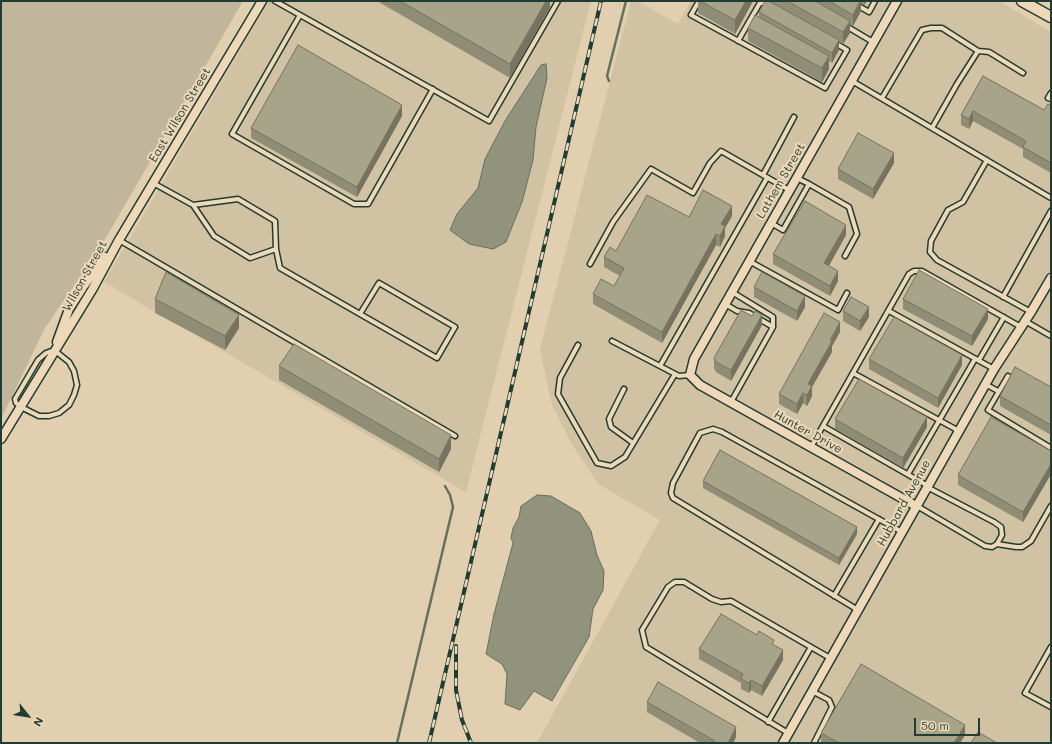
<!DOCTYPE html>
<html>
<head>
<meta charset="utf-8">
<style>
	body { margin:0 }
	#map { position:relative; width:1052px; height:744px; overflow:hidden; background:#e2cfaf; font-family:Mali,sans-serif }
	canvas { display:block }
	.frame { position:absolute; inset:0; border:2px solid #1f3d34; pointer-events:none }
	.north { position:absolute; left:8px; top:696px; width:40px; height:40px; -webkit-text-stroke:3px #eed8b7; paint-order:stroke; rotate:120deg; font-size:11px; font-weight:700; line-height:16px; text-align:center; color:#1f3d34 }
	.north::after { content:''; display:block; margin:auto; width:14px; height:18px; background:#1f3d34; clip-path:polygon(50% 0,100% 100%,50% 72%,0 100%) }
	.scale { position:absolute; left:914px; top:718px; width:66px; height:18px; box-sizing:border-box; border:2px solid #1f3d34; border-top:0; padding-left:5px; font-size:12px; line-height:14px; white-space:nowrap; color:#1f3d34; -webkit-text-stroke:3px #eed8b7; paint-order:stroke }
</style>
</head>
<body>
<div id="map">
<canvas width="1052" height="744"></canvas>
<div class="frame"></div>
<div class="north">N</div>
<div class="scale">50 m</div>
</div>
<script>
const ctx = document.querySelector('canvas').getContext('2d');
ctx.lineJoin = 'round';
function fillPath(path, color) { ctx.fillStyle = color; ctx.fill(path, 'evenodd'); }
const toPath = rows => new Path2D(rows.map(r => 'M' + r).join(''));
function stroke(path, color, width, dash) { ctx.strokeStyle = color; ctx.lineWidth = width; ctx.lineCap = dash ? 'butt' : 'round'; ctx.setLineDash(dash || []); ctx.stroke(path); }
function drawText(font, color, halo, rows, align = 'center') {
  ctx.font = font + ' Mali,sans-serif'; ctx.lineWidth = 4; ctx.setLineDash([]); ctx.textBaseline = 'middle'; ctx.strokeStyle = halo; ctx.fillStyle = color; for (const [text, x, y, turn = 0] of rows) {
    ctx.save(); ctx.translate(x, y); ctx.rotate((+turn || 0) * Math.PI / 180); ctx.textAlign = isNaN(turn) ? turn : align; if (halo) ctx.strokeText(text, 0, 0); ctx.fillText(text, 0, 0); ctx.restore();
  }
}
fillPath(toPath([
	[269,1,591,1,466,492,104,282],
	[631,1,637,1,678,24,691,1,999,1,1051,32,1051,743,537,743,660,520,598,484,571,443,552,405,540,349]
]), '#d1c2a4');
fillPath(toPath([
	[1,1,243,1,100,248,45,328,1,419]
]), '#c1b69b');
const water = toPath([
	[546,64,547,78,536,127,533,160,522,202,506,242,493,249,469,244,450,230,457,214,478,188,485,159,505,121,541,65,546,64],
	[537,495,551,496,580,513,591,531,597,555,604,571,603,590,593,609,589,637,552,701,534,691,520,710,505,704,507,674,502,664,486,654,494,614,513,543,511,538,513,528,519,517,521,506,537,495]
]);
fillPath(water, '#92937d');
stroke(water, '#647160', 1);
stroke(toPath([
	[609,81,607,76,626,1],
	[397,743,453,507,450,495,445,486]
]), '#647160', 2.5);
const service = toPath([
	[275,1,489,121,558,1],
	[699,1,691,15,825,88,847,50,835,43],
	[850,1,869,12,875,1],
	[760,2,768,6],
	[300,15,232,134,354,204,368,204,433,89],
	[846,26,873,42],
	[738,41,761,1],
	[852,81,1051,198],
	[1051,93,1048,98,1051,99],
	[882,98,922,30,931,28,942,28,978,51],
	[932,128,957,84,978,51,989,52,1023,73],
	[987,160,963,202,948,210,931,241,930,252,937,260,1031,312],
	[763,175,794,117],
	[153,183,193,205,238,199,275,221,276,249,250,258,214,236,193,205],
	[809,184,849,207,857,234,845,256],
	[771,223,783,230,809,184,797,178],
	[119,240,455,436],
	[276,249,280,268,360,314,437,358,455,327,379,283,360,314],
	[749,261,838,310,847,293],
	[590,264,613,222,651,169,693,193,710,163,721,151,789,190],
	[1003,297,1051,211],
	[725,304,737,311,749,313,773,327],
	[889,311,994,369],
	[1025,321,1051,336],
	[612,341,679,376,690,375],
	[578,345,560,378,558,394,597,463,611,466,625,457,675,374],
	[54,350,69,362,74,371,77,385,74,395,69,405,59,413,49,416,39,416,21,407,16,403,15,399,38,360,46,353,54,350],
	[979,360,1004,317],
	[660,366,767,178],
	[853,373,959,431],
	[1008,376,988,410,1051,448],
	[985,384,998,391],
	[624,389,609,419,611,427,633,443],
	[731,402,773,327,773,317,732,292],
	[823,426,928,486],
	[811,447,909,274,914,271,922,271,1021,327],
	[908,474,975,359],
	[917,506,985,546,992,547,997,544,1002,535,1001,527,994,522,927,487],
	[997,544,1016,547,1022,547,1031,541,1051,506],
	[834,596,879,519],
	[858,610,673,498,671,493,673,483,700,433,713,429,722,432,902,532],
	[1051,647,1025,693,1051,707],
	[812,691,829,700,832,707,814,743],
	[768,722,811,647],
	[788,733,646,647,642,630,668,587,675,582,684,582,712,599,721,602,731,601,830,658]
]);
const minor = toPath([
	[897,1,694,359,690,375,700,385,916,506],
	[57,342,69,309,83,287,105,257],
	[1,439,92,290,119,240,262,1],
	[783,743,994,369,1031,312,1051,278]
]);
const tertiary = toPath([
	[1022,1,1051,17]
]);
stroke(service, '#1f3d34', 7);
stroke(minor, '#1f3d34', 11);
stroke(tertiary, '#1f3d34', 13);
stroke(service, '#eed8b7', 4);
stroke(minor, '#eed8b7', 8);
stroke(tertiary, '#eed8b7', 10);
const rail = toPath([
	[456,646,456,690,462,720,471,743],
	[429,743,601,1]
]);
stroke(rail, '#1f3d34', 4);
stroke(rail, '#eed8b7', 2.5, [8]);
fillPath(toPath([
	[377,1,550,1,550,7,510,78],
	[698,1,753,1,735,34,698,13],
	[765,1,867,1,864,5,861,3,861,11,853,26,850,25,850,33,843,44,839,42,839,50,832,63,829,61,829,69,822,82,748,41,748,28,759,17,759,12],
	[983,76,1044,110,1051,106,1051,173,1023,157,1023,149,973,121,969,129,961,125,961,115],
	[402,116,357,197,251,138,251,128],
	[894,163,873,199,838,179,838,169],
	[732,216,725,228,725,236,720,247,716,245,662,343,593,304,593,294,614,286,620,276,604,267,604,257,616,251,689,217],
	[846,235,829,266,838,281,830,296,773,264,773,254],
	[754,287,805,307,797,321,754,297],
	[155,299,239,328,225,350,155,313],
	[903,299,988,319,972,346,903,309],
	[843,311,869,317,860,331,843,321],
	[762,325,731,381,716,372,714,368,714,358],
	[840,332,832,346,832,352,812,387,812,396,807,406,803,403,797,414,779,404,779,394],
	[869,359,962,365,938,408,869,369],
	[279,366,451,449,439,472,279,380],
	[1051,387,1051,435,1000,406,1000,396],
	[835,419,927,427,903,468,835,429],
	[1051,451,1051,474,1023,522,958,485,958,475],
	[703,481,857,534,839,565,703,488],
	[774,645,783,660,762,696,751,690,749,693,741,689,741,683,699,659,699,649],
	[647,702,736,737,733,743,700,743,647,712],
	[821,733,965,735,960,743,821,743]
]), '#908d77');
fillPath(toPath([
	[546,1,550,1,550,7,510,78,510,64],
	[746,1,753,1,735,34,735,20],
	[860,1,861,1,861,11,853,26,853,15],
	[864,1,867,1,864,5],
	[850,21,850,33,843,44,843,32],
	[839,40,839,50,832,63,832,53],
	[829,56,829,69,822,82,822,68],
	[402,105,402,116,357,197,357,187],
	[973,111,973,121,969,129,969,119],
	[894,153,894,163,873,199,873,189],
	[732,206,732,216,725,228,725,236,720,247,720,236,721,224],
	[846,225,846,235,824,274,824,263],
	[716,234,716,245,662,343,662,332],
	[838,271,838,281,830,296,830,286],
	[805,296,805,307,797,321,797,311],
	[869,307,869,317,860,331,860,321],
	[988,309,988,319,972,346,972,336],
	[239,315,239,328,225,350,225,336],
	[762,315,762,325,731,381,731,370],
	[840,322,840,332,832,346,832,352,812,387,812,396,807,406,807,395,808,384],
	[962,355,962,365,938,408,938,398],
	[803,393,803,403,797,414,797,404],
	[927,417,927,427,903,468,903,458],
	[451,435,451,449,439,472,439,459],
	[1051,464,1051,474,1023,522,1023,512],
	[857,527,857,534,839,565,839,558],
	[783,650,783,660,762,696,762,686],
	[751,680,751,690,749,693,749,683],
	[965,725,965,735,960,743,954,743],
	[736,727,736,737,733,743,728,743]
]), '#767361');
const building = toPath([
	[400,1,546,1,510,64,400,1],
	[700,1,746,1,735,20,700,1],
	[765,1,769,1,839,40,832,53,759,12,765,1],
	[787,1,815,1,850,21,843,32,787,1],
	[829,1,860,1,853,15,829,1],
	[755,15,829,56,822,68,748,28,755,15],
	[298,45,402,105,357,187,251,128,298,45],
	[983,76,1044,110,1048,104,1051,106,1051,163,1023,147,1026,141,973,111,969,119,961,115,983,76],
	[858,133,894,153,873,189,838,169,858,133],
	[703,190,732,206,721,224,725,226,720,236,716,234,662,332,593,294,601,279,614,286,624,268,604,257,610,247,616,251,647,195,689,217,703,190],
	[805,201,846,225,824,263,838,271,830,286,773,254,805,201],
	[919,270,988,309,972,336,903,299,919,270],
	[166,272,239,315,225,336,155,299,166,272],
	[762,272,805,296,797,311,754,287,762,272],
	[851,297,869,307,860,321,843,311,851,297],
	[741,310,752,316,755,311,762,315,731,370,716,362,714,358,741,310],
	[824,313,840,322,830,340,832,341,808,384,812,386,807,395,803,393,797,404,779,394,824,313],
	[894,317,962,355,938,398,869,359,894,317],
	[294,344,451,435,439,459,279,366,294,344],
	[1015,367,1051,387,1051,425,1000,396,1015,367],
	[859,379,927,417,903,458,835,419,859,379],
	[991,417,1051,451,1051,464,1023,512,958,475,991,417],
	[720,450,857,527,839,558,703,481,720,450],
	[721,614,757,635,759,631,774,640,772,644,783,650,762,686,751,680,749,683,741,679,743,674,699,649,721,614],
	[861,664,965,725,954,743,839,743,821,733,861,664],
	[658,682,736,727,728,743,714,743,715,741,647,702,658,682],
	[978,732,997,743,971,743,978,732]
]);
fillPath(building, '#a8a48a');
stroke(building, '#767361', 1);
drawText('12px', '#1f3d34', '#eed8b7', [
	["East Wilson Street",180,115,-59],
	["Lathem Street",781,181,-60],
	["Wilson Street",85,276,-61],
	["Hunter Drive",808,432,29],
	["Hubbard Avenue",904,503,-61]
]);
</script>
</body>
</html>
